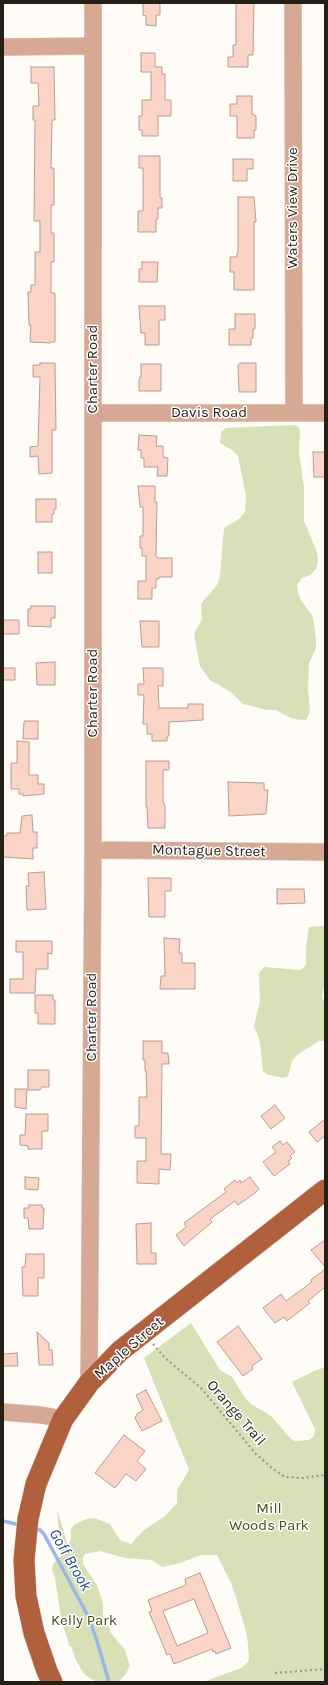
<!DOCTYPE html>
<html>
<head>
<meta charset="utf-8">
<style>
	body { margin:0 }
	#map { position:relative; width:328px; height:1685px; overflow:hidden; background:#fffbf6; font-family:Karla,sans-serif }
	canvas { display:block }
	.frame { position:absolute; inset:0; border:4px solid #251f16; pointer-events:none }
</style>
</head>
<body>
<div id="map">
<canvas width="328" height="1685"></canvas>
<div class="frame"></div>
</div>
<script>
const ctx = document.querySelector('canvas').getContext('2d');
ctx.lineJoin = 'round';
function fillPath(path, color) { ctx.fillStyle = color; ctx.fill(path, 'evenodd'); }
const toPath = rows => new Path2D(rows.map(r => 'M' + r).join(''));
function stroke(path, color, width, dash) { ctx.strokeStyle = color; ctx.lineWidth = width; ctx.lineCap = dash ? 'butt' : 'round'; ctx.setLineDash(dash || []); ctx.stroke(path); }
function drawText(font, color, halo, rows, align = 'center') {
  ctx.font = font + ' Karla,sans-serif'; ctx.lineWidth = 3; ctx.setLineDash([]); ctx.textBaseline = 'middle'; ctx.strokeStyle = halo; ctx.fillStyle = color; for (const [text, x, y, turn = 0] of rows) {
    ctx.save(); ctx.translate(x, y); ctx.rotate((+turn || 0) * Math.PI / 180); ctx.textAlign = isNaN(turn) ? turn : align; if (halo) ctx.strokeText(text, 0, 0); ctx.fillText(text, 0, 0); ctx.restore();
  }
}
fillPath(toPath([
	[292,425,298,426,300,430,299,453,304,487,304,521,317,552,318,561,316,569,310,575,302,578,297,585,298,593,302,602,312,615,314,623,316,640,316,648,309,663,308,688,310,712,306,720,293,719,275,710,267,710,243,704,231,692,210,680,200,666,194,634,202,619,201,604,217,585,220,577,224,528,239,519,245,512,246,496,238,456,232,450,220,443,221,432,226,428],
	[322,926,325,927,325,986,323,989,322,997,325,1003,325,1041,319,1041,297,1055,292,1061,289,1074,287,1077,283,1078,266,1074,263,1071,260,1042,254,1026,260,1002,259,973,264,967,299,970,303,968,306,964,306,947,309,927],
	[191,1323,220,1370,232,1377,245,1398,251,1404,271,1416,291,1439,295,1441,309,1440,314,1436,315,1429,292,1382,312,1372,325,1367,325,1682,203,1682,241,1668,248,1662,249,1657,247,1635,235,1594,231,1583,217,1555,201,1555,180,1563,162,1567,152,1560,125,1558,100,1551,85,1554,83,1558,83,1564,97,1585,103,1603,103,1616,106,1623,110,1629,110,1632,125,1650,130,1666,125,1675,118,1682,96,1682,84,1674,75,1658,71,1646,69,1646,68,1640,62,1624,55,1578,52,1570,53,1564,61,1556,57,1509,68,1546,71,1539,71,1529,74,1525,86,1519,94,1518,110,1524,120,1540,131,1544,143,1531,165,1516,177,1503,177,1490,189,1470,144,1358]
]), '#d7e0b7');
stroke(toPath([
	[3,1521,20,1525],
	[34,1528,40,1530,44,1534,88,1616,97,1641,109,1682]
]), '#99b8e8', 3.5);
const building = toPath([
	[143,3,160,3,160,15,156,15,156,26,146,25,146,16,143,15,143,3],
	[236,3,254,3,253,55,248,55,248,67,228,67,228,57,233,57,233,45,236,45,236,3],
	[141,53,155,53,155,67,162,67,162,74,165,74,165,100,171,100,171,116,158,116,158,136,142,136,142,130,139,130,139,116,142,116,142,100,151,100,151,72,141,72,141,53],
	[31,67,54,67,55,120,52,120,51,168,54,168,54,205,51,205,51,233,54,233,54,262,51,262,51,293,55,293,55,342,50,342,50,343,30,342,31,325,29,325,28,292,31,292,31,285,35,285,35,252,40,252,40,221,34,221,35,120,33,120,33,106,39,106,38,83,31,83,31,67],
	[237,96,252,96,252,114,256,116,256,130,254,130,254,138,237,138,237,116,230,116,230,104,237,104,237,96],
	[139,156,160,156,160,198,162,198,162,208,158,208,158,219,156,219,156,232,138,232,138,211,143,211,143,168,139,168,139,156],
	[233,159,253,159,253,169,247,169,247,181,233,181,233,159],
	[238,197,254,197,256,222,254,222,254,290,234,290,234,272,230,272,230,257,237,257,237,253,238,253,238,197],
	[142,262,158,262,157,282,139,282,139,269,142,269,142,262],
	[139,306,165,306,165,320,159,320,159,345,145,345,145,333,141,333,139,306],
	[235,314,255,314,255,329,253,329,253,338,251,338,251,345,229,345,229,329,235,329,235,314],
	[40,363,55,363,56,430,52,430,52,473,39,474,38,456,30,457,30,447,38,446,40,377,33,377,33,365,40,365,40,363],
	[240,363,256,363,256,392,239,392,238,365,240,363],
	[141,364,161,364,161,391,139,391,139,381,140,377,141,377,141,364],
	[139,435,157,436,156,446,163,446,163,457,168,458,167,476,157,476,158,467,144,467,144,458,141,458,141,450,138,450,139,435],
	[313,452,325,452,325,477,314,477,313,452],
	[138,486,155,486,155,502,157,502,156,556,158,558,172,558,172,577,159,577,159,579,156,579,156,588,152,588,152,599,138,599,138,581,146,581,146,556,142,556,142,548,140,548,140,536,143,536,143,507,140,507,138,486],
	[36,499,56,499,56,509,54,509,54,514,52,514,52,522,36,522,36,499],
	[38,552,52,552,52,573,38,573,38,552],
	[31,606,55,606,55,618,51,618,51,627,28,626,28,609,31,609,31,606],
	[3,620,19,620,19,634,3,634,3,620],
	[140,621,159,621,159,647,142,647,140,621],
	[55,662,55,685,37,685,36,663,55,662],
	[3,668,15,668,15,680,3,680,3,668],
	[143,668,163,668,163,686,158,686,159,708,188,708,188,704,203,704,203,720,169,722,169,736,167,736,167,741,152,741,152,734,147,734,147,724,143,724,144,695,138,695,138,684,144,684,143,668],
	[25,721,38,721,38,739,23,739,24,722,25,721],
	[17,741,29,742,29,775,38,775,38,784,44,784,44,794,23,796,23,794,19,794,19,789,11,789,11,763,17,763,17,741],
	[146,761,169,761,169,770,163,770,163,801,165,806,165,828,148,828,147,807,146,807,146,761],
	[228,782,264,783,264,790,268,790,266,814,229,816,228,782],
	[32,815,33,832,37,832,37,848,33,848,33,859,3,857,3,836,7,836,7,833,20,833,22,816,32,815],
	[44,872,46,909,27,910,26,886,29,886,28,873,44,872],
	[148,878,171,878,171,891,165,891,165,917,149,917,148,878],
	[277,889,304,889,305,903,277,904,277,889],
	[164,938,180,939,179,953,182,953,182,963,195,963,195,989,160,989,161,976,165,976,164,938],
	[16,941,52,941,52,954,48,953,48,969,36,969,35,993,10,993,10,979,23,979,23,952,16,952,16,941],
	[35,995,53,995,53,1000,55,1000,55,1024,38,1024,38,1013,35,1013,35,995],
	[143,1041,162,1041,162,1053,168,1053,169,1064,162,1064,161,1154,171,1154,170,1170,159,1169,159,1184,137,1183,137,1161,146,1161,146,1138,135,1138,135,1126,139,1126,139,1097,147,1097,146,1071,145,1071,145,1060,143,1060,143,1041],
	[28,1070,49,1070,49,1087,42,1087,40,1090,28,1090,28,1070],
	[15,1089,27,1089,26,1109,15,1107,15,1089],
	[275,1105,285,1118,271,1129,261,1116,275,1105],
	[26,1114,48,1114,48,1131,42,1131,42,1149,28,1149,28,1146,20,1145,20,1135,25,1135,26,1114],
	[325,1119,325,1136,317,1142,309,1132,325,1119],
	[280,1141,283,1145,287,1142,295,1152,290,1156,292,1158,288,1161,290,1164,274,1176,263,1162,276,1152,272,1147,280,1141],
	[25,1177,39,1178,38,1190,25,1189,25,1177],
	[250,1177,259,1189,255,1193,238,1205,235,1201,210,1219,212,1222,184,1246,176,1235,186,1227,184,1223,226,1192,224,1189,225,1188,235,1180,237,1183,240,1180,241,1183,250,1177],
	[29,1205,42,1205,42,1208,44,1208,43,1229,29,1229,28,1218,24,1218,24,1208,29,1208,29,1205],
	[151,1223,151,1253,156,1253,156,1264,137,1264,136,1224,151,1223],
	[325,1240,325,1267,311,1250,325,1240],
	[26,1254,44,1254,44,1278,38,1278,38,1296,23,1296,22,1267,25,1267,26,1254],
	[325,1269,325,1287,308,1301,310,1303,287,1321,284,1317,275,1323,263,1308,281,1294,286,1301,312,1282,311,1280,325,1269],
	[238,1326,262,1359,252,1366,253,1369,243,1376,217,1342,238,1326],
	[37,1332,49,1343,49,1350,52,1350,53,1365,39,1365,37,1332],
	[17,1353,18,1366,3,1366,3,1354,17,1353],
	[146,1390,162,1421,142,1431,135,1418,137,1414,143,1410,136,1395,146,1390],
	[124,1435,145,1451,137,1461,146,1469,136,1481,126,1474,115,1488,95,1473,124,1435],
	[200,1573,231,1648,216,1654,215,1651,213,1652,212,1649,174,1664,170,1654,167,1655,157,1631,149,1612,152,1611,148,1600,186,1585,185,1579,200,1573],
	[194,1599,208,1633,177,1646,163,1611,194,1599]
]);
fillPath(building, '#fad5c7');
stroke(building, '#b89c91', 1);
const minor = toPath([
	[293,3,294,413],
	[3,47,93,46],
	[93,413,325,413],
	[93,850,325,852],
	[89,1383,93,850,93,3],
	[3,1412,41,1415,63,1419]
]);
const major = toPath([
	[52,1682,47,1671,34,1633,26,1596,24,1560,28,1519,36,1484,63,1419,89,1383,120,1351,325,1190]
]);
stroke(minor, '#dcd8d2', 18);
stroke(major, '#dcd8d2', 22);
stroke(toPath([
	[153,1344,165,1358,201,1388,256,1454,273,1469,285,1477,303,1478,325,1475],
	[275,1673,325,1669]
]), '#97928b', 2, [2, 3]);
stroke(minor, '#d7a995', 17);
stroke(major, '#b1603d', 21);
drawText('15px', '#251f16', '#fff', [
	["Waters View Drive",293,208,-90],
	["Charter Road",93,369,-90],
	["Davis Road",209,413],
	["Charter Road",93,693,-90],
	["Montague Street",209,851,1],
	["Charter Road",92,1017,-90],
	["Maple Street",129,1348,-41],
	["Orange Trail",236,1413,49]
]);
drawText('15px', '#485110', '#fff', [
	["Mill",269,1509],
	["Woods Park",269,1526],
	["Kelly Park",84,1621]
]);
drawText('italic 16px', '#274d88', '#fff', [
	["Goff Brook",70,1560,60]
]);
</script>
</body>
</html>
